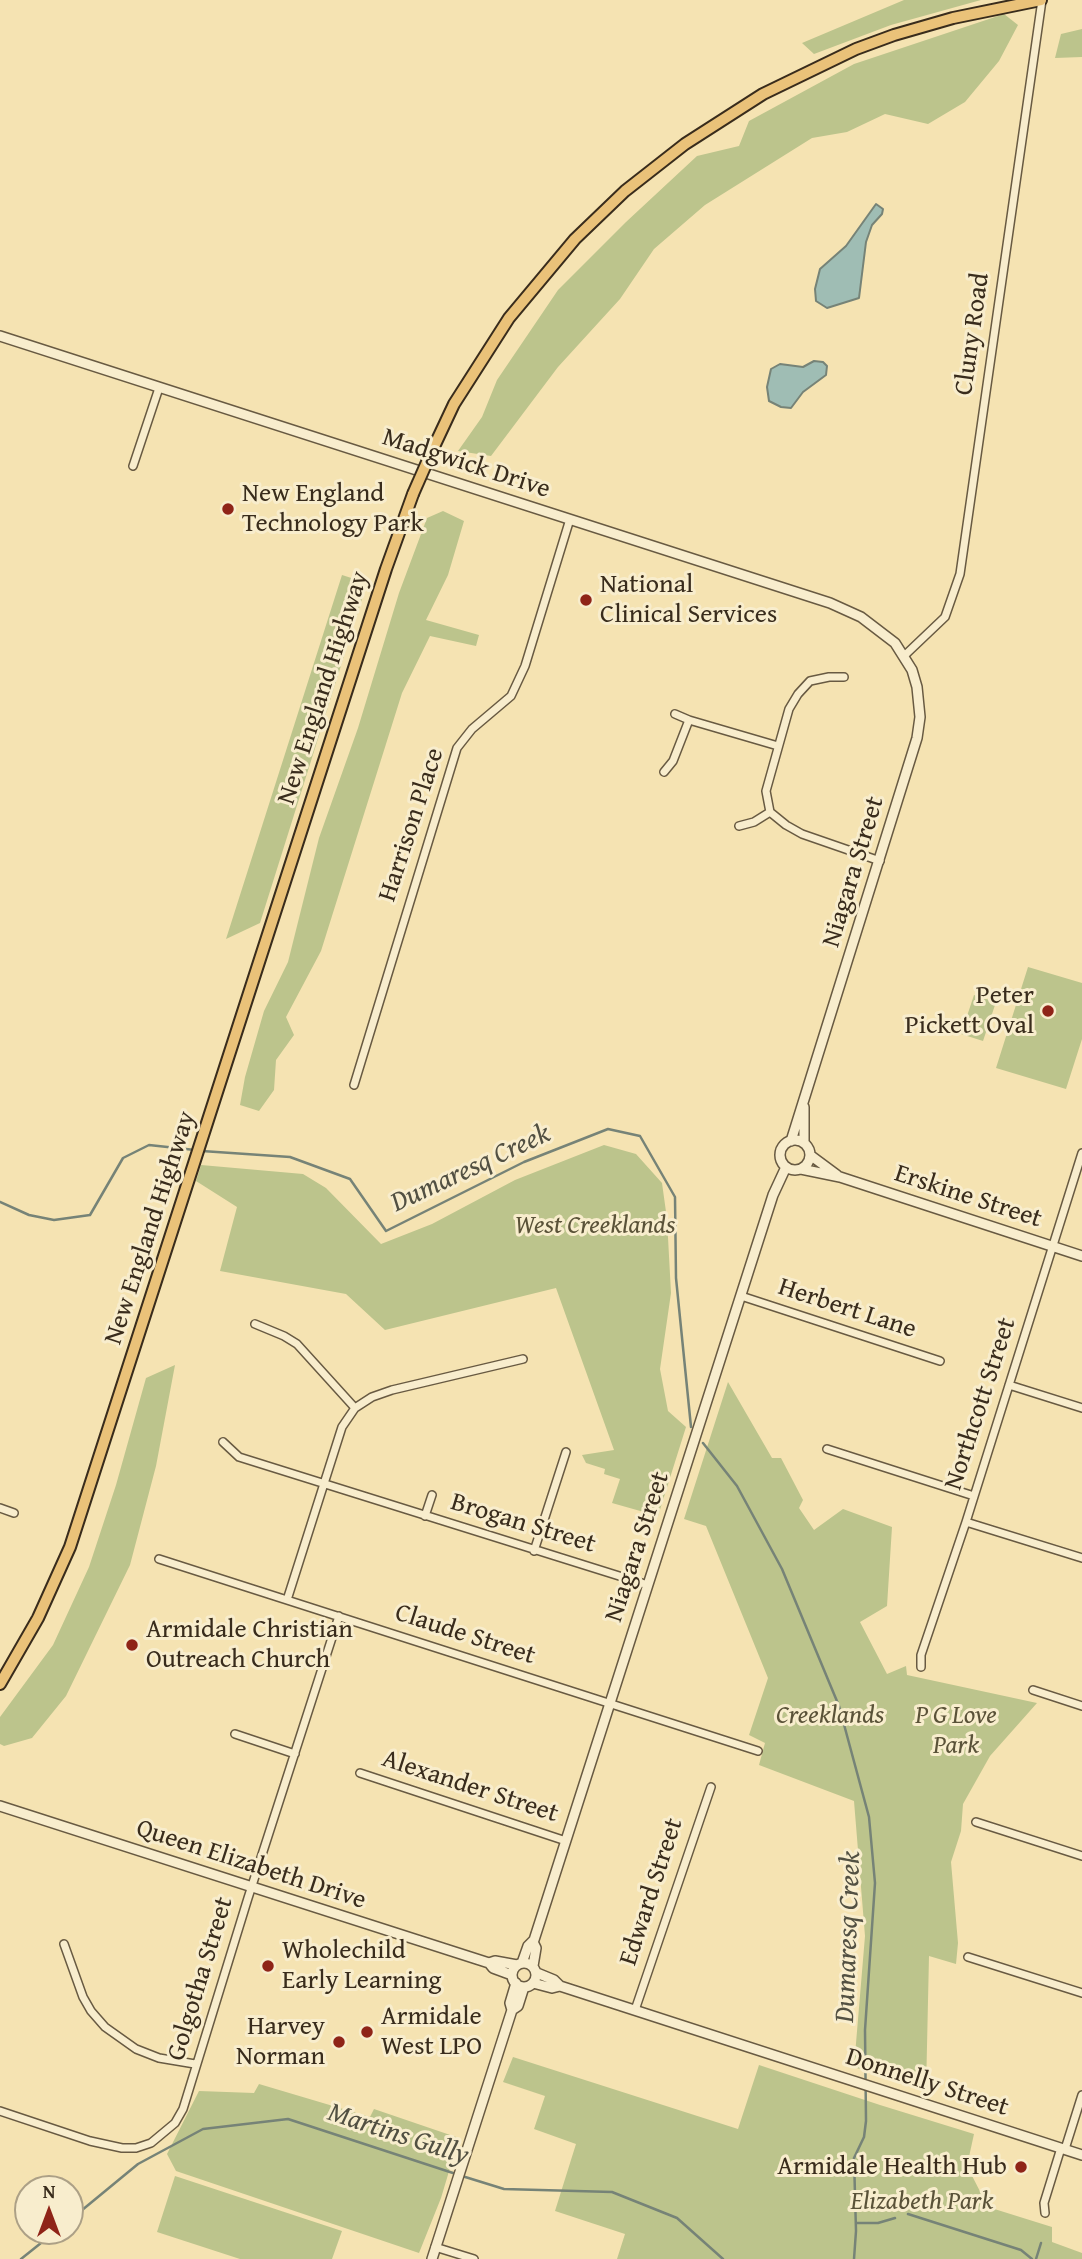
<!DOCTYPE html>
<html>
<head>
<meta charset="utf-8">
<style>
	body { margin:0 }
	#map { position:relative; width:1082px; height:2259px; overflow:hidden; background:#f5e3b2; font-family:"Gentium Book Plus",serif }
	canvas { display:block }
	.north { position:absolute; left:14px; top:2175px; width:70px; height:70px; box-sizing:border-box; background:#f8edcd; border:2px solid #aca086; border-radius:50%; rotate:0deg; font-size:19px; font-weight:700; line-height:28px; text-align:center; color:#392c1c }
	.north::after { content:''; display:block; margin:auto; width:24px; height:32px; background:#8f2418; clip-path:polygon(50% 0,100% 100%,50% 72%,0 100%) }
</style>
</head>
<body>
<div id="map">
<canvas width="1082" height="2259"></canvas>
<div class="north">N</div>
</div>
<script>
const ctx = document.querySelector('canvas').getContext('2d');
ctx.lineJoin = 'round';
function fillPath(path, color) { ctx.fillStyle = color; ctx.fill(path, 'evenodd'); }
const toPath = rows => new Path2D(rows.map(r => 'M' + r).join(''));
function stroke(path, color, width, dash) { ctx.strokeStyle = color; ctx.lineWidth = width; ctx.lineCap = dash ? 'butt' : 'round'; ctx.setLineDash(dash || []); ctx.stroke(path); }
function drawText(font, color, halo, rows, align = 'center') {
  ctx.font = font + ' "Gentium Book Plus",serif'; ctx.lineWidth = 6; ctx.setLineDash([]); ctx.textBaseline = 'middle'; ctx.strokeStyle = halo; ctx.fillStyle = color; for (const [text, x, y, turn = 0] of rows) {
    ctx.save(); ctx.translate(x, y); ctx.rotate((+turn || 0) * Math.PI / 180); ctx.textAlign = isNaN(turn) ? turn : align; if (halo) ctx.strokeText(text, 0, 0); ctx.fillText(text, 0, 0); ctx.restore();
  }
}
fillPath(toPath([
	[904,0,981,0,891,25,814,54,802,43],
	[1004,14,1018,25,999,61,965,102,928,124,885,114,847,132,812,138,705,205,654,249,620,299,558,367,491,456,458,451,482,417,497,380,558,290,626,222,697,156,739,146,749,121,854,64],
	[1082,29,1082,57,1055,58,1061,34],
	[443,511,464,521,448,575,426,620,479,635,476,646,430,636,402,693,321,951,286,1017,294,1035,276,1060,274,1090,259,1111,240,1105,245,1077,264,1011,288,962,319,838,358,728,399,593,427,518],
	[342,575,367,583,260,923,226,939],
	[1028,967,1082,983,1082,1039,1066,1089,996,1068],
	[974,995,996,1002,983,1041,961,1034],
	[604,1145,636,1154,662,1183,667,1219,671,1293,660,1369,668,1411,686,1427,658,1516,612,1503,620,1479,604,1474,605,1469,586,1463,582,1455,614,1450,556,1288,385,1330,346,1294,220,1271,237,1207,196,1181,201,1165,303,1174,326,1188,381,1244,432,1224,515,1180],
	[175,1365,156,1466,130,1565,66,1696,32,1738,4,1746,0,1744,0,1717,53,1645,89,1567,116,1485,146,1378],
	[728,1382,772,1458,781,1458,803,1500,799,1508,814,1530,843,1509,892,1527,887,1606,860,1622,887,1674,906,1666,907,1675,1037,1703,990,1756,963,1804,961,1831,951,1862,958,1943,956,1964,929,1956,926,2091,854,2067,865,1936,854,1801,759,1765,765,1743,749,1735,768,1678,706,1526,684,1519],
	[513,2057,738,2129,759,2065,880,2105,974,2134,967,2166,988,2207,1052,2227,1052,2242,1082,2253,1082,2259,617,2259,625,2234,555,2211,576,2144,534,2129,545,2096,503,2082],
	[259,2084,370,2117,374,2109,459,2138,441,2198,419,2253,176,2171,167,2154,199,2091,254,2093],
	[175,2176,342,2231,332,2259,240,2259,157,2232]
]), '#bcc48c');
const water = toPath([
	[876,204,883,209,882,214,872,225,866,242,859,298,827,308,816,301,815,289,820,269,846,246,876,204],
	[814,361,823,362,827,366,826,375,803,392,791,408,781,407,769,401,767,387,771,369,780,364,803,367,814,361]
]);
fillPath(water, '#9fbdb4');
stroke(water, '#768377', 2);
stroke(toPath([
	[202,1151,290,1157,350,1179,386,1231,524,1162,608,1129,640,1136,675,1197,676,1278,691,1427],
	[0,1202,29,1215,54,1220,90,1215,123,1158,149,1145,195,1150],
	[703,1443,737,1486,782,1569,839,1706,869,1817,875,1883,865,2030,866,2121,864,2137,854,2158,856,2231,854,2259],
	[462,2176,504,2189,612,2192,677,2218,723,2259],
	[908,2214,1021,2250,1032,2259],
	[70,2220,138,2164,203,2129,288,2119,456,2174],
	[856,2223,878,2223,895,2218],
	[21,2259,56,2231],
	[1036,2259,1041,2243]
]), '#768377', 2.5);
const minor = toPath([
	[133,466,159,388],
	[904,656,945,617,960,574,1042,0],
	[844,677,829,677,810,681,798,694,789,709,766,791,770,812,786,825,802,834,880,861],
	[675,714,689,720],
	[664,772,673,761,689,720,778,746],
	[739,826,754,822,770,812],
	[354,1085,457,748,472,729,511,696,525,666,570,519],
	[741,1296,940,1361],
	[255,1324,284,1336,297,1344,355,1408],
	[1009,1385,1082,1408],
	[223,1442,239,1457,648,1585],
	[827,1449,974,1496],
	[0,1508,14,1513],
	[425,1516,432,1495],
	[966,1522,1082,1558],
	[534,1551,566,1452],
	[159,1559,758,1751],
	[287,1600,342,1427,355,1408,372,1397,392,1390,523,1359],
	[921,1667,921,1655,966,1522,1082,1153],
	[1033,1690,1082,1706],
	[235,1734,295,1754],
	[360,1773,566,1841],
	[976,1822,1082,1856],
	[64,1944,83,1997,91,2011,105,2027,136,2049,159,2058,195,2064],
	[968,1957,1082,1993],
	[635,2010,711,1787],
	[0,2111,90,2141,122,2148,136,2148,151,2143,175,2123,183,2109,248,1898,339,1616],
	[1065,2149,1082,2095],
	[1045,2213,1044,2203,1061,2148],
	[435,2247,474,2259]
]);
const tertiary = toPath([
	[0,336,830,603,861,617,895,643,912,670,917,687,920,717,917,738,791,1141],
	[804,1107,804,1143],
	'780 1155a15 15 0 1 1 30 0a15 15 0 1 1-30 0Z',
	[810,1155,837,1175],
	[801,1169,840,1177,1082,1256],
	[0,1806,489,1963,493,1968,512,1975],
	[533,1942,536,1948,533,1966],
	'512 1975a12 12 0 1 1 24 0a12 12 0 1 1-24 0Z',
	[489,1963,495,1961,517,1965],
	[522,1963,528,1946,534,1940,773,1195,786,1167],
	[537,1973,554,1980,560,1986],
	[533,1983,552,1988,560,1986,1082,2155],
	[512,2010,510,2003,516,1983],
	[432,2259,512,2010,518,2006,524,1987]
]);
const trunk = toPath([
	[431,453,454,404,509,318,575,239,625,191,685,144,763,94,856,49,894,35,953,18,1041,0],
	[0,1684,38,1618,70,1547,386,569,413,494]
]);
stroke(minor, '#685a42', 10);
stroke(tertiary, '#685a42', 12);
stroke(trunk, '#392c1c', 14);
stroke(minor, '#f8edcd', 7);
stroke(tertiary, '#f8edcd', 9);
stroke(trunk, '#eac279', 10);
const trunkBridge = toPath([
	[413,494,431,453]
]);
stroke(trunkBridge, '#392c1c', 14, []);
stroke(trunkBridge, '#eac279', 10);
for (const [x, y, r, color] of [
	[228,509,7,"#8f2418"],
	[586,600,7,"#8f2418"],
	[1048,1011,7,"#8f2418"],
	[132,1645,7,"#8f2418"],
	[268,1966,7,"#8f2418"],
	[367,2032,7,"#8f2418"],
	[339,2042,7,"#8f2418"],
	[1021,2167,7,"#8f2418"]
]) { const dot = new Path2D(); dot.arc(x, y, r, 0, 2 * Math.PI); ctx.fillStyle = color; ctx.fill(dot); stroke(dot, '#f8edcd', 2.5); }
drawText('26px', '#392c1c', '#f8edcd', [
	["Cluny Road",973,334,-82],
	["Madgwick Drive",466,464,18],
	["New England Highway",324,688,-72],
	["Harrison Place",412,825,-72],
	["Niagara Street",854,872,-73],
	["Erskine Street",968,1197,18],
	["New England Highway",151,1228,-72],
	["Herbert Lane",847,1309,18],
	["Northcott Street",981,1404,-72],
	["Brogan Street",523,1524,17],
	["Niagara Street",638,1547,-72],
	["Claude Street",465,1635,18],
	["Alexander Street",470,1787,18],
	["Queen Elizabeth Drive",251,1865,18],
	["Edward Street",652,1892,-72],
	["Golgotha Street",201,1979,-73],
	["Donnelly Street",927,2083,18]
]);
drawText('26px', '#392c1c', '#f8edcd', [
	["New England",242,494],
	["Technology Park",242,524],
	["National",600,585],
	["Clinical Services",600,615],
	["Peter",1034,996,"right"],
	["Pickett Oval",1034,1026,"right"],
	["Armidale Christian",146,1630],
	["Outreach Church",146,1660],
	["Wholechild",282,1951],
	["Early Learning",282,1981],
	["Armidale",381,2017],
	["West LPO",381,2047],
	["Harvey",325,2027,"right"],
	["Norman",325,2057,"right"],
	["Armidale Health Hub",1007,2167,"right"]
], 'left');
drawText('italic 26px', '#5a5238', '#f8edcd', [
	["West Creeklands",595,1226],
	["Creeklands",830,1716],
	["P G Love",956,1716],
	["Park",956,1746],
	["Elizabeth Park",922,2202]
]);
drawText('italic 28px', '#525042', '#f8edcd', [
	["Dumaresq Creek",471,1169,-25],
	["Dumaresq Creek",849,1937,-88],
	["Martins Gully",398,2135,18]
]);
</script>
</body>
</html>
